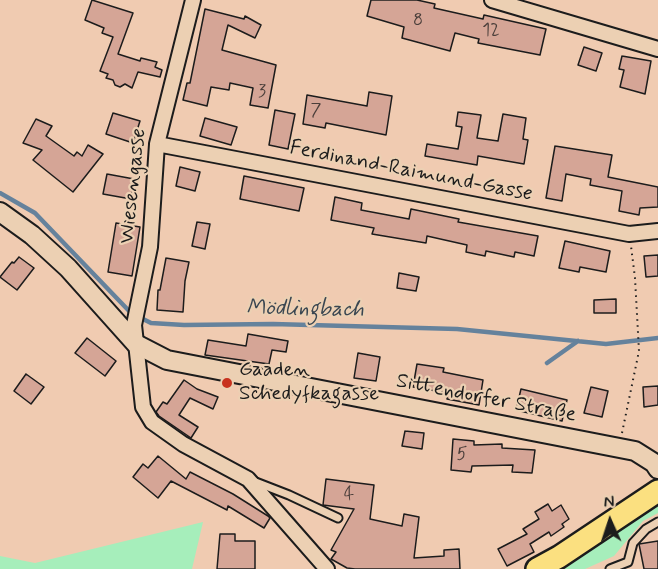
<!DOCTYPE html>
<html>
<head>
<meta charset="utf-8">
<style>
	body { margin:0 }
	#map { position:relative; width:658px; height:569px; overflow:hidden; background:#f0cbb1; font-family:Mynerve,sans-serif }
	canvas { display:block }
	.north { position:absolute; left:580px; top:491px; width:60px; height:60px; -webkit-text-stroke:4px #ecd0b3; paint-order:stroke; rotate:357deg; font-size:16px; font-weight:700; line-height:24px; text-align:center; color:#1c1c1c }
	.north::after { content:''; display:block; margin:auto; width:21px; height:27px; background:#1c1c1c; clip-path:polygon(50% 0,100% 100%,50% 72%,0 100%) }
</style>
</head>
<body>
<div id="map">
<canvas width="658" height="569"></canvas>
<div class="north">N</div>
</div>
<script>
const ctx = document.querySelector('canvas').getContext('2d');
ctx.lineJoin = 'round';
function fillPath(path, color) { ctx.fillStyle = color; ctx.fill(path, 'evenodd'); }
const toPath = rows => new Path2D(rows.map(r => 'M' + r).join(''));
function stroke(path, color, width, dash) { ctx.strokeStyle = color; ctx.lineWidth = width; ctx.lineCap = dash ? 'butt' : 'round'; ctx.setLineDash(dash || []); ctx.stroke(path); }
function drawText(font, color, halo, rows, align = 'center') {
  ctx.font = font + ' Mynerve,sans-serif'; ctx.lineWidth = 4.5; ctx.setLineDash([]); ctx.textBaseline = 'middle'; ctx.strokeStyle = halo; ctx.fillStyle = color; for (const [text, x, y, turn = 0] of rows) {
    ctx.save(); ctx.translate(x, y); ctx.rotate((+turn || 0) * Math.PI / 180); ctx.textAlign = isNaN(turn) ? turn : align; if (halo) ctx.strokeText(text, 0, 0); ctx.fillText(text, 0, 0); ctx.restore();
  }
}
fillPath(toPath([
	[658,503,658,513,643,521,614,556,585,569,558,569,604,540,631,518],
	[203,522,192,569,0,569,0,556,35,563]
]), '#a6eebb');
stroke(toPath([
	[0,193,35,213,131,313,151,323,184,325,273,324,457,329,606,344,658,338],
	[547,363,578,341]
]), '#65829c', 4.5);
const building = toPath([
	[92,0,133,13,118,54,140,61,141,58,157,62,155,67,162,70,160,77,138,72,132,88,125,84,120,87,115,85,113,80,106,78,108,74,100,71,113,37,102,33,104,28,85,20,92,0],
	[371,0,417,0,435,4,434,8,483,19,484,15,546,29,540,55,478,43,479,39,455,33,450,51,402,38,404,27,367,16,371,0],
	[205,9,244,19,245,16,261,25,255,38,228,25,222,50,276,65,268,108,250,105,253,88,230,83,229,90,211,87,207,106,183,100,187,83,190,83,205,9],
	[584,47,602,53,596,71,578,65,584,47],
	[622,56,651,61,645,94,620,87,624,70,619,69,622,56],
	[369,92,392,96,386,135,326,123,325,128,303,124,307,95,367,106,369,92],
	[275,110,295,114,288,149,269,145,275,110],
	[458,112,481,115,477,138,498,141,503,114,526,118,523,139,528,140,524,164,478,156,477,165,425,156,427,144,458,149,462,127,456,126,458,112],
	[113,113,140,121,133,143,106,134,113,113],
	[205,118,237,127,231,145,200,136,205,118],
	[36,119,52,126,46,136,74,156,77,152,82,156,88,145,103,154,73,192,33,160,42,150,23,143,36,119],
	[555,146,612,155,608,177,658,187,658,207,640,208,639,215,619,211,622,191,590,185,591,179,566,174,562,201,546,198,555,146],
	[180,167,200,172,195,191,176,186,180,167],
	[107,174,134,179,131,199,103,194,107,174],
	[244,176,304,188,299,211,240,199,244,176],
	[335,197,362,203,361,210,409,219,411,209,459,219,458,222,538,236,534,256,515,252,514,257,486,251,485,256,466,252,467,245,427,236,426,243,372,234,374,228,331,220,335,197],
	[197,222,210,224,205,249,192,246,197,222],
	[116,223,140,227,132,276,108,272,116,223],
	[565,241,610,251,606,272,580,267,579,272,559,268,565,241],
	[658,255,658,276,646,277,644,256,658,255],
	[19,257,34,268,17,290,0,277,12,262,14,263,19,257],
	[166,258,189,262,185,281,183,312,157,310,158,290,160,290,166,258],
	[399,273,419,277,416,291,397,288,399,273],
	[616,299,616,313,594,313,594,300,616,299],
	[248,334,288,341,286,352,272,350,269,364,205,355,208,340,246,346,248,334],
	[87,338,116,361,105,376,75,353,87,338],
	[358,353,380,357,376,381,354,378,358,353],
	[417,364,444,368,443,372,483,380,479,405,447,399,448,393,413,387,417,364],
	[26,374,44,387,31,404,14,391,26,374],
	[184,380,197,389,218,397,213,409,190,398,179,415,198,427,191,438,159,416,156,412,163,402,167,404,184,380],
	[658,386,658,405,644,407,643,387,658,386],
	[591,387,608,391,602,417,584,413,591,387],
	[521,389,567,400,562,421,516,410,521,389],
	[405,431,424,433,422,449,402,446,405,431],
	[453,439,474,441,474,445,502,444,502,448,535,450,532,473,512,472,513,465,472,466,471,472,451,470,453,439],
	[158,456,186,479,190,472,233,494,268,516,270,518,264,528,228,506,227,510,171,481,158,498,133,477,143,464,148,468,158,456],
	[326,479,374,485,370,519,402,526,404,514,419,517,414,558,444,556,444,550,459,549,460,569,355,569,347,568,331,559,336,552,331,550,354,509,323,505,326,479],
	[548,504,552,511,561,505,569,519,562,524,564,527,551,536,549,532,530,544,534,552,507,566,498,549,527,534,523,529,539,519,535,512,548,504],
	[220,534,235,534,235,541,255,541,255,569,217,569,220,534],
	[658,541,658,569,644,569,639,544,658,541]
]);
fillPath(building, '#d5a596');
stroke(building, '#1c1c1c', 1.5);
const lane = toPath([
	[253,481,289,495,338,518],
	[610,569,628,562,633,543,646,529,658,522]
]);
const street = toPath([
	[193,0,157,144,150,247,134,325,143,407,152,422,183,444,248,479,327,569],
	[492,0,658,49],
	[157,144,629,234,658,231]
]);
const secondary = toPath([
	[0,212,32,235,68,268,136,344,167,360,635,451,654,463,658,469]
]);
const primary = toPath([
	[537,569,559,557,658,491]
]);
stroke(lane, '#1c1c1c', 11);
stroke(street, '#1c1c1c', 18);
stroke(secondary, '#1c1c1c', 22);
stroke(primary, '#1c1c1c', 26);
stroke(toPath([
	[622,433,639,351,635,278,631,246]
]), '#1c1c1c', 2, [1.5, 4.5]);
stroke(lane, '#ecd0b3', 7);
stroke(street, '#ecd0b3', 14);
stroke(secondary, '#ecd0b3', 18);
stroke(primary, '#fbe080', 21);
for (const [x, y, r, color] of [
	[227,383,6,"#c8321e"]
]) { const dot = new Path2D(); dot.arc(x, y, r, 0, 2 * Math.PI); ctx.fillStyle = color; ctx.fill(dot); stroke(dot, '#ecd0b3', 2); }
drawText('18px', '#4a3e3a', null, [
	["8",418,21],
	["12",491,31],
	["3",262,92],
	["7",316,111],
	["5",462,455],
	["4",349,495]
]);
drawText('21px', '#1c1c1c', '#ecd0b3', [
	["Ferdinand-Raimund-Gasse",411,172,11],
	["Wiesengasse",134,186,-84],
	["Sittendorfer Straße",486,399,11]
]);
drawText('21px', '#1c1c1c', '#ecd0b3', [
	["Gaaden",239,371],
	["Schedyfkagasse",239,395]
], 'left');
drawText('italic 22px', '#3a4651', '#ecd0b3', [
	["Mödlingbach",305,310,1]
]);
</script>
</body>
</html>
